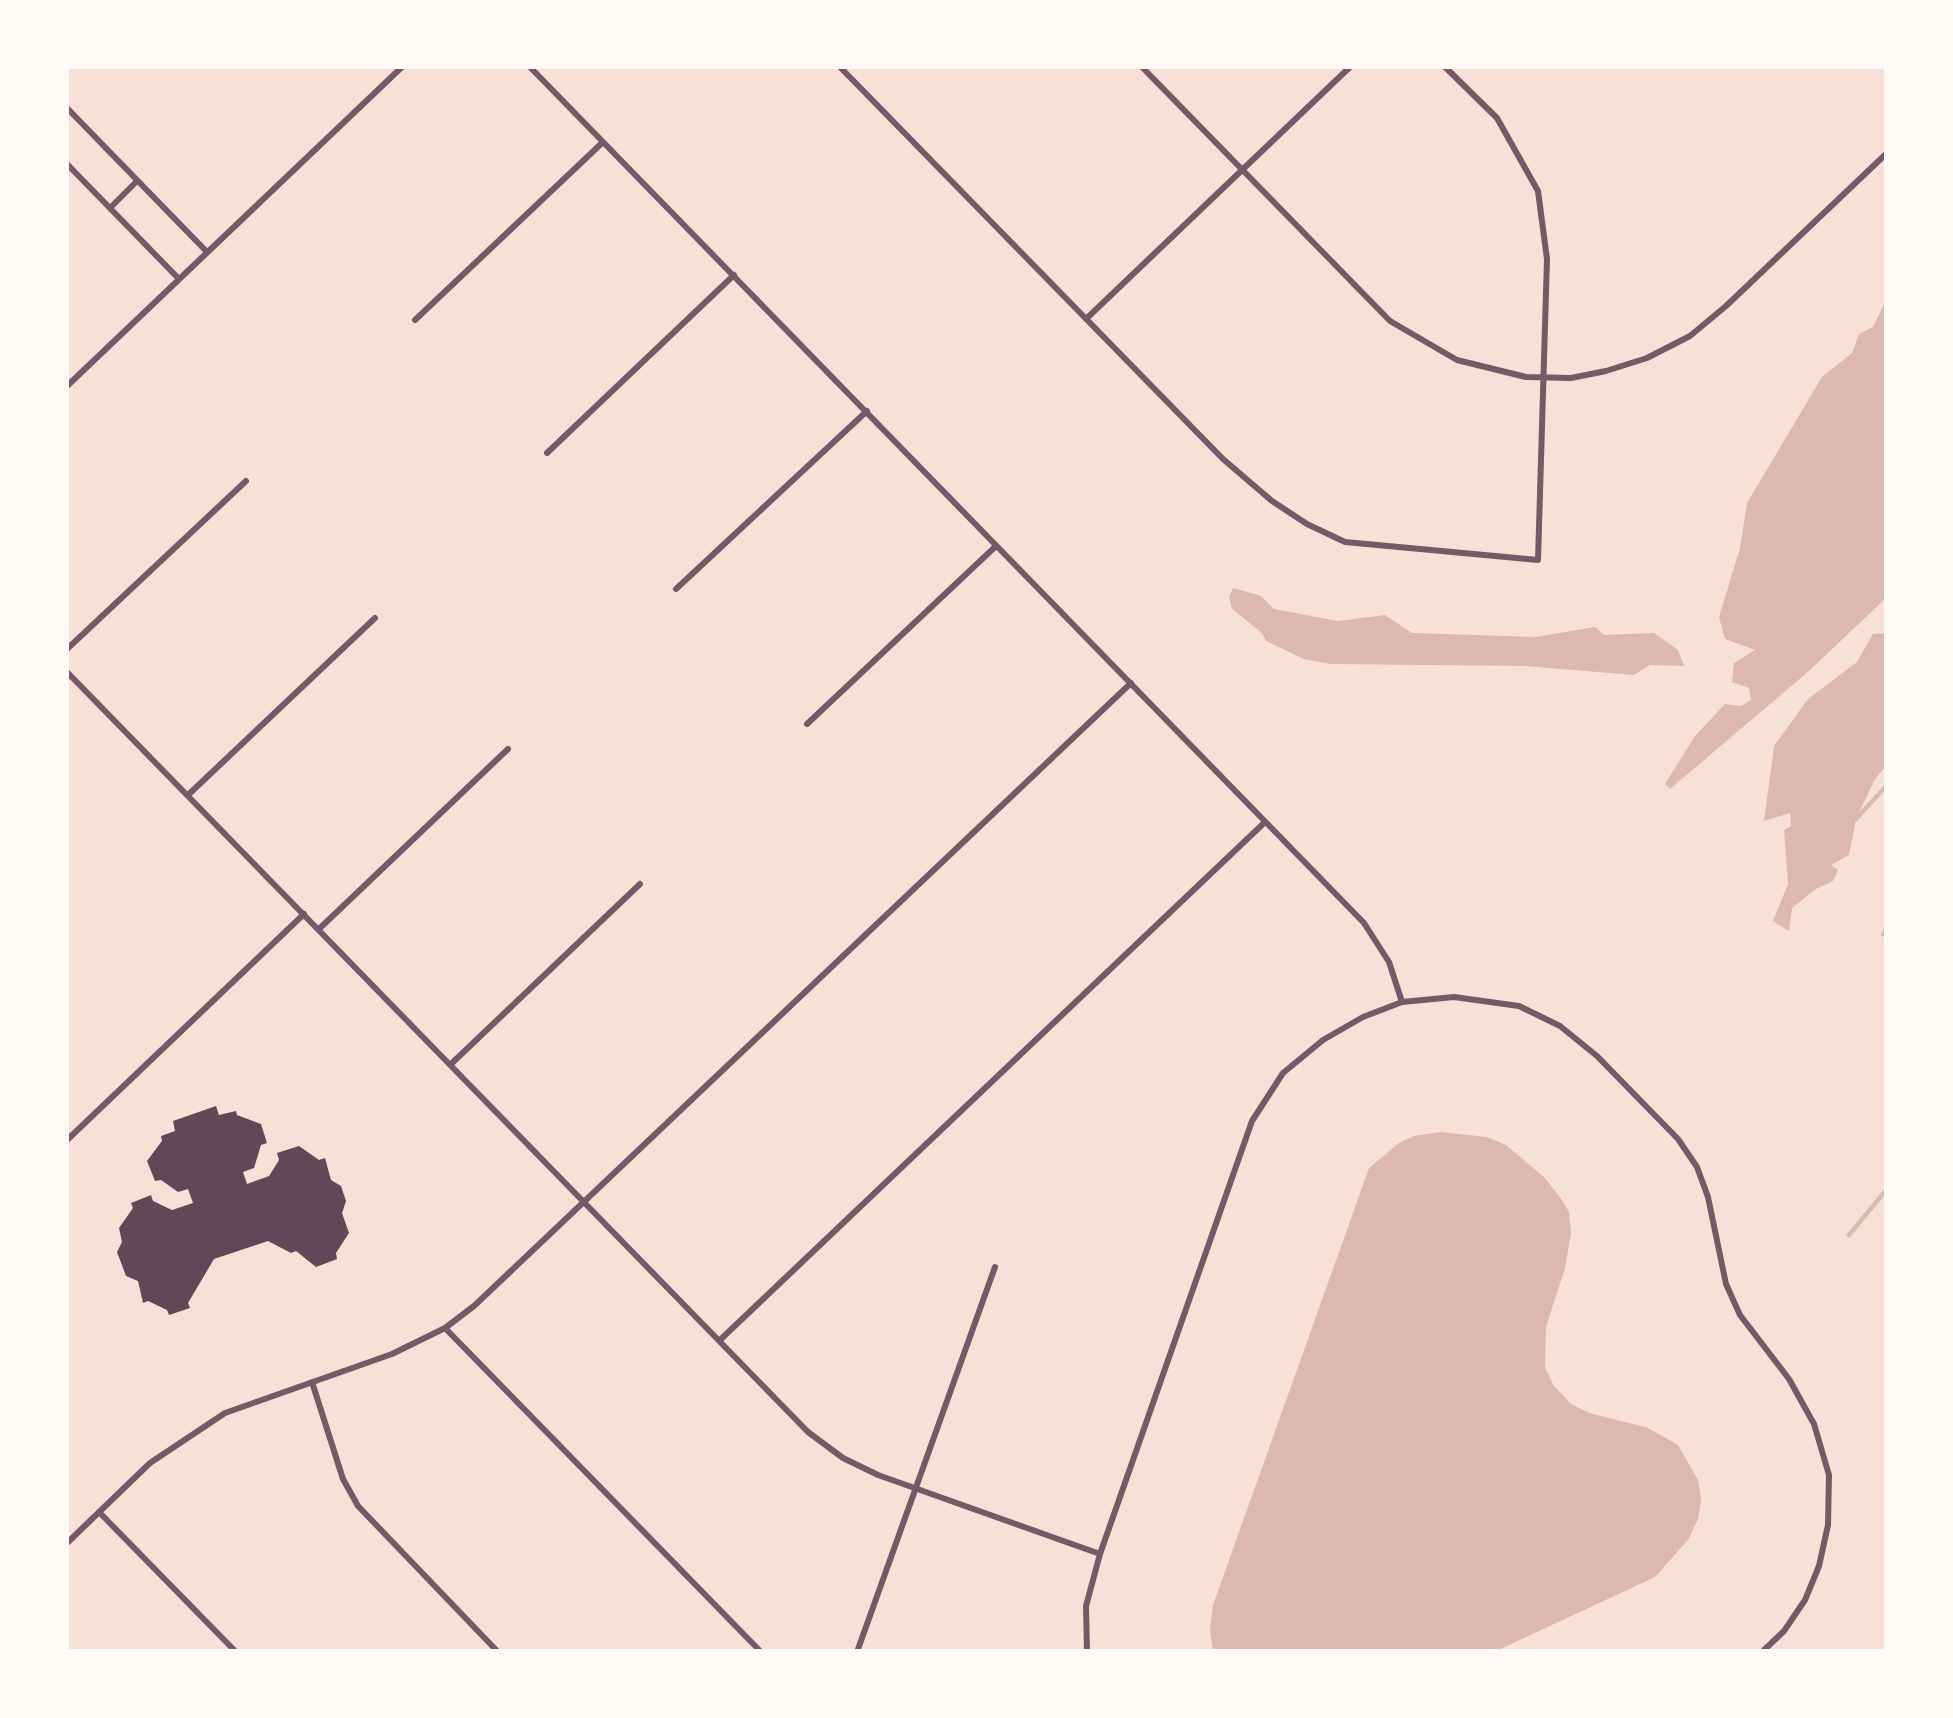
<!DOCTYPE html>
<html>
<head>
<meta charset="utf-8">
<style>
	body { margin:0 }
	#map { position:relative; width:1953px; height:1718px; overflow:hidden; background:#f7e1d7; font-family:Signika,sans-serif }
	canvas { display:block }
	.frame { position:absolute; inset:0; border:69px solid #fffaf5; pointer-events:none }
</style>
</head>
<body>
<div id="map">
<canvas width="1953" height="1718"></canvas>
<div class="frame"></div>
</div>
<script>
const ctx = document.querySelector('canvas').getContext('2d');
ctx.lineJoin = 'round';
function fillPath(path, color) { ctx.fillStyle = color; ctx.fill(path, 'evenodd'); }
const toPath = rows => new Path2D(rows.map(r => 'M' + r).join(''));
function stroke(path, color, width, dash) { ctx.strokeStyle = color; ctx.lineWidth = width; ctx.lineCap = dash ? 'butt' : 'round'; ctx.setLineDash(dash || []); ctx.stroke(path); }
fillPath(toPath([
	[1887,298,1887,597,1809,671,1670,789,1665,784,1695,736,1725,704,1741,706,1751,700,1749,688,1732,682,1734,663,1755,650,1725,639,1719,617,1740,548,1747,503,1822,377,1852,353,1859,334,1873,327],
	[1233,588,1261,596,1274,609,1338,621,1385,615,1412,633,1536,637,1595,627,1604,635,1654,633,1678,650,1684,666,1650,665,1634,675,1525,666,1330,664,1304,659,1266,641,1262,633,1232,609,1229,597],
	[1887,633,1887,765,1875,779,1856,819,1849,855,1831,865,1838,870,1833,881,1816,889,1792,908,1789,931,1773,921,1788,884,1784,830,1791,826,1790,813,1764,821,1774,746,1808,699,1857,662,1873,634],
	[1440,1132,1487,1137,1506,1145,1545,1178,1562,1200,1569,1212,1571,1233,1565,1268,1546,1327,1545,1368,1554,1386,1571,1404,1589,1413,1646,1427,1678,1445,1698,1480,1701,1499,1698,1519,1688,1540,1655,1577,1494,1652,1213,1652,1210,1630,1213,1605,1369,1168,1399,1143,1414,1136]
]), '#dcb8b0');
stroke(toPath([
	[1856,819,1887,785],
	[1883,934,1887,929],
	[1849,1235,1887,1189]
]), '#dcb8b0', 4.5);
fillPath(toPath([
	[216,1106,219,1115,236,1111,237,1115,261,1124,267,1143,261,1145,254,1168,243,1172,247,1184,269,1176,279,1160,277,1153,299,1146,319,1160,325,1158,331,1180,341,1186,346,1201,342,1213,349,1233,336,1253,337,1259,316,1267,296,1251,291,1253,268,1241,214,1259,188,1303,190,1308,169,1315,167,1310,148,1301,143,1303,138,1281,126,1276,117,1252,122,1242,119,1228,133,1208,131,1203,151,1195,153,1201,172,1210,193,1203,188,1189,178,1192,161,1180,155,1181,147,1161,162,1141,161,1136,175,1131,173,1121]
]), '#644757');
stroke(toPath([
	[529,66,1364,923,1389,962,1402,1002],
	[839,66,1223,459,1272,501,1307,524,1345,542,1538,560,1547,259,1538,191,1497,118,1444,66],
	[1141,66,1390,321,1457,360,1526,377,1571,378,1606,371,1647,358,1690,336,1726,306,1887,153],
	[66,107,207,252],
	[66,163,179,279],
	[110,208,137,181],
	[1086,319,1351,66],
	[415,320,602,143],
	[66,387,403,66],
	[547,453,734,275],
	[676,589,867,411],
	[66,650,246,481],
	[66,671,808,1432,843,1458,878,1475,1100,1554],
	[807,724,996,546],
	[188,795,375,618],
	[319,929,508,749],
	[450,1065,640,884],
	[66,1141,304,914],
	[445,1328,761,1652],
	[720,1340,1264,823],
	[312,1382,343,1479,358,1506,498,1652],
	[99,1512,236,1652],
	[66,1544,150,1463,225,1413,392,1354,445,1328,474,1306,1131,683],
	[857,1652,995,1267],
	[1087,1652,1086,1606,1100,1554,1252,1121,1283,1073,1323,1040,1363,1017,1402,1002,1454,997,1519,1006,1560,1026,1597,1056,1678,1139,1697,1167,1708,1197,1726,1284,1740,1315,1789,1379,1814,1424,1829,1475,1828,1525,1819,1566,1805,1600,1784,1631,1762,1652]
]), '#755966', 6);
</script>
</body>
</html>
